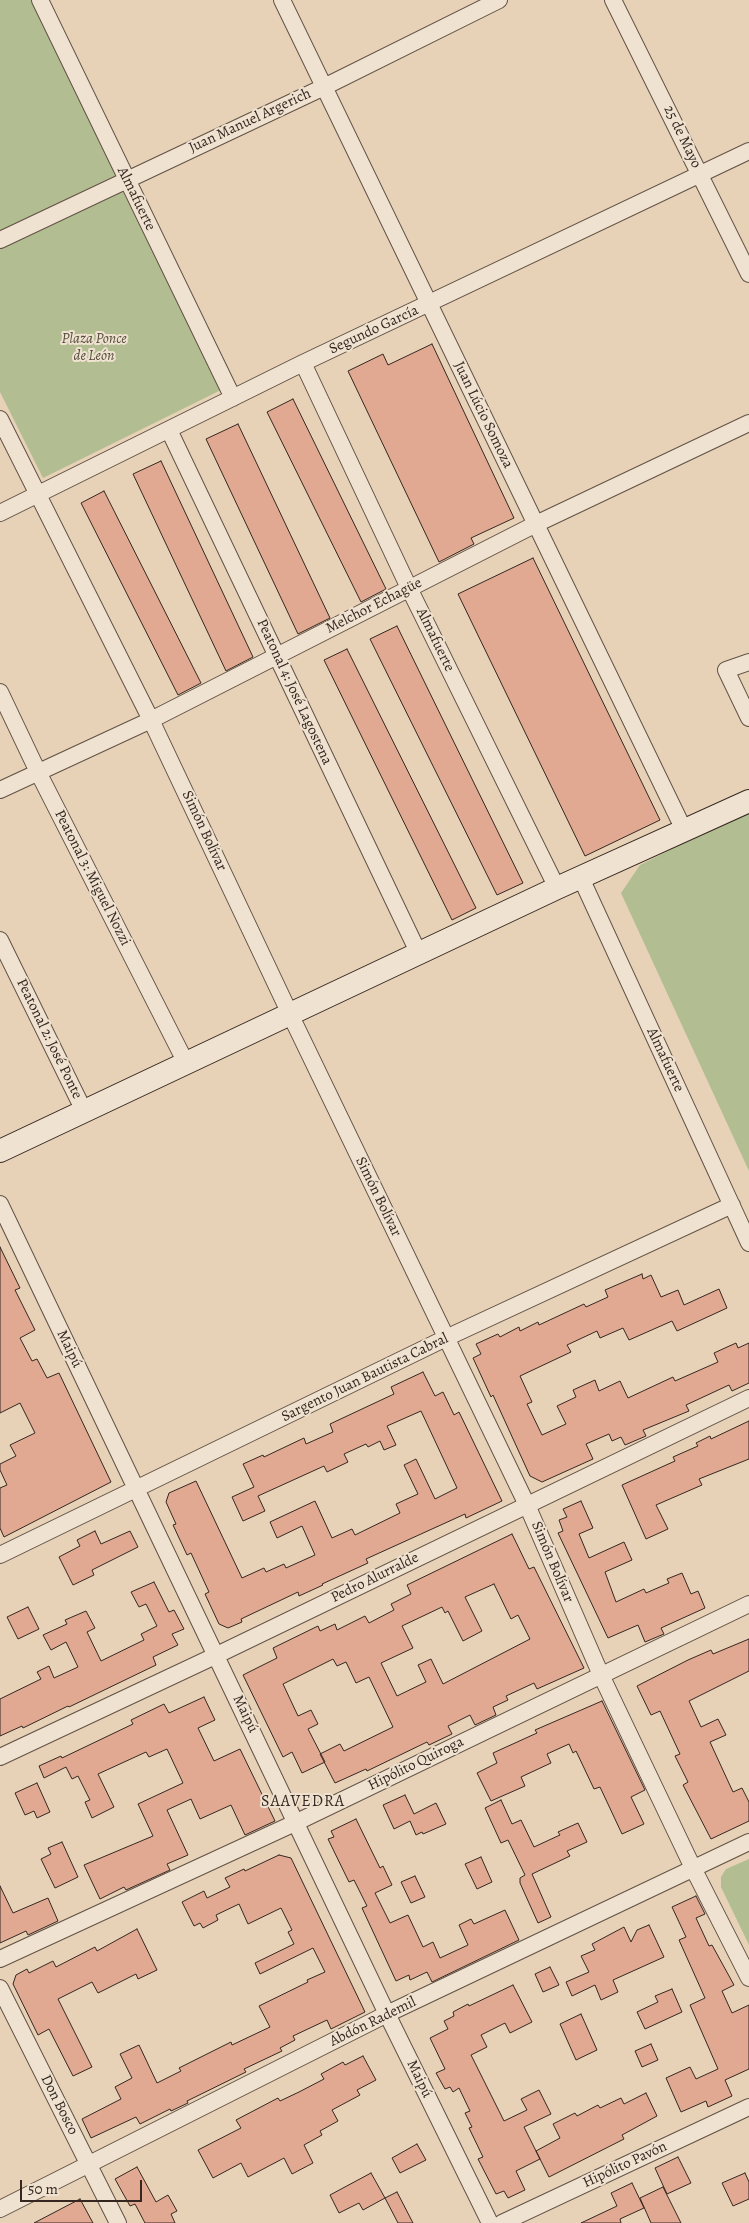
<!DOCTYPE html>
<html>
<head>
<meta charset="utf-8">
<style>
	body { margin:0 }
	#map { position:relative; width:749px; height:2223px; overflow:hidden; background:#e7d2b7; font-family:Alegreya,serif }
	canvas { display:block }
	.scale { position:absolute; left:20px; top:2180px; width:122px; height:22px; box-sizing:border-box; border:2px solid #352720; border-top:0; padding-left:6px; font-size:15px; line-height:18px; white-space:nowrap; color:#352720; -webkit-text-stroke:4px #efe2d0; paint-order:stroke }
</style>
</head>
<body>
<div id="map">
<canvas width="749" height="2223"></canvas>
<div class="scale">50 m</div>
</div>
<script>
const ctx = document.querySelector('canvas').getContext('2d');
ctx.lineJoin = 'round';
function fillPath(path, color) { ctx.fillStyle = color; ctx.fill(path, 'evenodd'); }
const toPath = rows => new Path2D(rows.map(r => 'M' + r).join(''));
function stroke(path, color, width, dash) { ctx.strokeStyle = color; ctx.lineWidth = width; ctx.lineCap = dash ? 'butt' : 'round'; ctx.setLineDash(dash || []); ctx.stroke(path); }
function drawText(font, color, halo, rows, align = 'center') {
  ctx.font = font + ' Alegreya,serif'; ctx.lineWidth = 4; ctx.setLineDash([]); ctx.textBaseline = 'middle'; ctx.strokeStyle = halo; ctx.fillStyle = color; for (const [text, x, y, turn = 0] of rows) {
    ctx.save(); ctx.translate(x, y); ctx.rotate((+turn || 0) * Math.PI / 180); ctx.textAlign = isNaN(turn) ? turn : align; if (halo) ctx.strokeText(text, 0, 0); ctx.fillText(text, 0, 0); ctx.restore();
  }
}
fillPath(toPath([
	[0,0,31,0,117,175,0,231],
	[121,188,221,390,43,478,0,392,0,248],
	[749,810,749,1171,621,893,640,865],
	[749,1859,749,1945,721,1887,721,1877,726,1869]
]), '#b2bd91');
const building = toPath([
	[432,344,514,518,471,538,474,544,439,562,348,371,383,354,388,365,432,344],
	[293,399,386,589,361,602,267,412,293,399],
	[238,424,330,618,298,634,206,439,238,424],
	[161,461,253,657,226,671,133,474,161,461],
	[104,491,201,683,178,695,81,503,104,491],
	[533,558,660,820,585,856,458,594,533,558],
	[397,626,523,883,497,895,370,639,397,626],
	[347,649,476,908,452,920,324,660,347,649],
	[0,1247,20,1288,15,1290,35,1330,20,1338,32,1361,37,1359,47,1378,59,1373,111,1482,4,1537,0,1528,0,1488,7,1485,0,1470,0,1464,16,1456,10,1445,35,1433,20,1403,0,1413,0,1247],
	[642,1274,643,1279,651,1275,661,1297,678,1290,684,1305,719,1289,727,1308,677,1331,672,1321,629,1340,623,1328,600,1338,597,1331,567,1345,571,1352,520,1376,532,1402,527,1404,542,1435,566,1424,557,1406,576,1397,573,1390,595,1380,599,1391,620,1381,628,1398,673,1377,675,1381,718,1362,714,1353,736,1343,738,1348,749,1343,749,1383,732,1391,729,1385,686,1405,689,1411,643,1430,646,1436,625,1445,621,1437,612,1441,609,1434,586,1444,593,1459,542,1482,530,1476,493,1395,491,1397,473,1358,481,1354,476,1344,498,1334,500,1337,519,1327,520,1331,538,1322,539,1325,584,1304,586,1307,608,1297,605,1290,642,1274],
	[423,1372,435,1396,443,1392,454,1415,459,1412,502,1501,466,1518,465,1514,366,1559,368,1563,322,1584,323,1585,299,1596,298,1592,241,1619,242,1622,228,1628,219,1624,205,1594,209,1592,191,1553,187,1555,173,1525,176,1524,166,1502,169,1493,196,1481,242,1578,264,1568,266,1572,284,1564,286,1568,315,1555,302,1526,277,1538,270,1522,315,1501,332,1538,352,1529,355,1535,400,1513,396,1504,418,1494,404,1465,416,1459,435,1499,457,1488,421,1411,387,1426,396,1445,384,1450,380,1441,368,1447,366,1444,344,1454,348,1462,327,1472,324,1466,258,1496,265,1511,243,1521,232,1497,254,1487,243,1464,263,1455,264,1457,304,1438,306,1444,333,1432,330,1424,394,1394,391,1387,423,1372],
	[749,1421,749,1459,699,1479,702,1485,656,1505,668,1529,646,1539,622,1485,675,1461,673,1457,698,1446,696,1443,710,1436,711,1439,749,1421],
	[581,1501,593,1528,579,1534,589,1558,624,1542,632,1560,605,1572,616,1602,644,1589,646,1593,669,1583,667,1579,682,1573,691,1594,698,1591,705,1608,661,1628,664,1634,645,1642,638,1625,608,1638,558,1533,563,1531,559,1520,567,1517,563,1509,581,1501],
	[95,1531,101,1544,130,1531,138,1547,92,1570,94,1575,73,1585,59,1557,80,1546,77,1540,95,1531],
	[512,1534,529,1569,534,1567,584,1668,537,1689,534,1683,506,1696,508,1700,493,1707,496,1715,475,1725,470,1715,448,1726,452,1734,429,1745,427,1742,367,1771,366,1769,335,1783,320,1754,340,1744,344,1751,393,1727,369,1677,356,1683,346,1662,337,1666,333,1659,283,1684,298,1716,311,1710,318,1724,308,1729,325,1762,302,1773,292,1752,283,1757,243,1675,277,1658,273,1648,318,1626,320,1631,335,1624,337,1630,365,1616,369,1623,394,1610,391,1604,411,1594,407,1585,512,1534],
	[494,1584,511,1619,518,1615,530,1639,443,1684,431,1659,418,1665,426,1682,397,1696,381,1663,413,1648,402,1626,442,1607,445,1613,448,1611,463,1641,482,1631,465,1597,494,1584],
	[154,1582,169,1612,174,1610,184,1629,172,1634,178,1645,153,1657,156,1665,69,1707,68,1706,23,1728,22,1726,0,1736,0,1699,41,1679,37,1672,49,1666,54,1678,78,1667,66,1642,51,1650,43,1635,67,1624,65,1620,86,1611,95,1628,87,1632,101,1661,144,1640,141,1634,157,1626,146,1604,139,1607,131,1592,154,1582],
	[28,1607,39,1629,18,1639,7,1617,28,1607],
	[749,1639,749,1671,689,1701,701,1727,718,1719,726,1735,710,1742,733,1792,742,1788,749,1802,749,1821,711,1839,683,1785,688,1782,675,1756,680,1754,660,1711,651,1715,637,1686,688,1660,711,1650,713,1654,749,1639],
	[204,1697,215,1720,198,1728,214,1761,240,1749,275,1821,245,1835,231,1805,200,1819,191,1799,167,1810,188,1855,167,1864,170,1870,126,1890,124,1887,100,1899,84,1865,153,1836,138,1804,183,1783,167,1749,149,1757,146,1752,98,1774,114,1807,92,1818,85,1802,90,1800,78,1776,72,1779,66,1767,44,1778,39,1766,61,1756,62,1758,133,1724,131,1720,164,1704,169,1713,204,1697],
	[602,1701,645,1790,631,1797,644,1824,622,1834,600,1787,594,1789,576,1751,573,1753,569,1744,547,1754,551,1763,521,1777,525,1786,491,1801,477,1773,497,1763,493,1753,537,1733,535,1730,602,1701],
	[37,1783,50,1812,37,1818,34,1811,25,1815,15,1793,37,1783],
	[405,1795,414,1814,436,1803,446,1824,423,1834,422,1832,416,1835,410,1821,394,1829,383,1805,405,1795],
	[501,1800,512,1824,521,1820,534,1847,560,1835,558,1832,578,1823,587,1842,567,1851,570,1856,532,1874,551,1917,538,1923,520,1883,520,1878,525,1875,508,1840,501,1843,485,1808,501,1800],
	[356,1819,380,1868,383,1866,392,1885,375,1893,390,1923,408,1915,423,1947,433,1942,440,1958,468,1945,459,1925,471,1919,474,1924,505,1910,519,1940,432,1982,427,1972,410,1980,409,1975,396,1981,362,1908,367,1906,354,1880,349,1882,328,1839,334,1837,331,1831,356,1819],
	[62,1842,78,1877,55,1888,41,1859,51,1854,48,1848,62,1842],
	[279,1855,291,1858,365,2012,331,2029,327,2020,293,2036,295,2040,280,2048,282,2051,244,2069,246,2072,187,2101,188,2103,171,2111,170,2109,140,2124,136,2117,91,2138,82,2119,121,2099,115,2087,132,2078,120,2054,139,2045,157,2083,181,2071,179,2068,231,2042,232,2045,270,2027,259,2006,308,1982,307,1980,325,1972,313,1948,260,1974,255,1963,294,1944,288,1932,292,1930,281,1908,248,1924,239,1904,216,1915,218,1920,203,1928,200,1923,194,1926,182,1902,204,1891,207,1898,230,1887,225,1878,244,1869,245,1871,279,1855],
	[481,1857,492,1882,477,1889,465,1864,481,1857],
	[415,1876,425,1897,411,1903,401,1882,415,1876],
	[0,1886,13,1913,48,1898,58,1921,28,1935,26,1931,0,1943,0,1886],
	[696,1896,705,1914,696,1918,709,1946,712,1945,734,1985,722,1991,732,2013,749,2005,749,2069,725,2080,732,2096,708,2107,706,2101,681,2112,666,2078,690,2067,696,2079,718,2069,690,2005,705,1998,679,1940,686,1937,672,1907,696,1896],
	[649,1925,664,1957,613,1980,618,1992,601,2000,595,1985,572,1996,566,1982,589,1972,581,1956,595,1950,592,1944,624,1927,631,1942,637,1930,649,1925],
	[137,1929,157,1970,138,1979,136,1974,98,1993,92,1982,58,1999,92,2067,73,2076,49,2029,38,2035,13,1984,16,1975,27,1969,29,1973,53,1961,56,1967,95,1947,97,1951,137,1929],
	[550,1967,559,1985,543,1992,535,1974,550,1967],
	[513,1985,532,2022,510,2033,505,2023,481,2035,487,2047,471,2055,504,2121,527,2110,521,2099,539,2090,551,2114,524,2127,540,2159,516,2171,525,2190,508,2198,504,2191,496,2194,478,2159,483,2157,469,2128,472,2127,465,2113,470,2111,459,2088,453,2092,450,2087,445,2089,436,2073,445,2069,430,2038,448,2029,444,2021,454,2016,453,2012,468,2004,469,2006,513,1985],
	[672,1989,682,2012,645,2029,637,2012,658,2002,655,1996,672,1989],
	[581,2014,597,2050,576,2060,560,2024,581,2014],
	[651,2044,658,2060,642,2067,635,2051,651,2044],
	[363,2056,376,2080,357,2090,360,2095,332,2110,338,2121,320,2131,322,2135,304,2145,313,2163,292,2174,284,2158,248,2177,241,2163,213,2178,198,2150,241,2128,236,2120,278,2098,280,2101,299,2092,324,2079,321,2074,343,2062,345,2065,363,2056],
	[646,2093,657,2116,622,2135,624,2139,549,2177,536,2151,560,2138,553,2124,575,2113,577,2116,598,2105,600,2108,621,2098,624,2104,646,2093],
	[417,2144,426,2160,400,2173,392,2158,417,2144],
	[678,2157,691,2183,667,2194,655,2168,678,2157],
	[137,2167,156,2202,168,2195,177,2211,171,2214,175,2223,145,2223,135,2204,130,2206,115,2179,137,2167],
	[371,2173,385,2198,363,2210,359,2203,339,2213,330,2195,371,2173],
	[745,2173,749,2182,749,2199,733,2206,722,2183,745,2173],
	[632,2183,644,2208,620,2219,621,2223,581,2223,617,2206,611,2193,632,2183],
	[663,2187,681,2223,651,2223,640,2198,663,2187],
	[397,2192,413,2223,398,2223,385,2198,397,2192],
	[80,2199,93,2223,34,2223,80,2199]
]);
fillPath(building, '#e1a992');
stroke(building, '#352720', 1);
const minor = toPath([
	[40,0,233,398],
	[282,0,684,830],
	[613,0,749,274],
	[0,240,324,87,499,0],
	[303,363,409,588,557,888],
	[0,419,151,720,290,1014,527,1505,601,1675,693,1868,749,1978],
	[169,430,419,954],
	[0,513,303,363,749,151],
	[749,662,726,670,749,718],
	[0,692,38,772,186,1063],
	[0,790,151,720,536,524,749,423],
	[581,878,749,1243],
	[0,940,84,1111],
	[0,1204,387,2014,490,2223],
	[0,1555,446,1338,732,1205],
	[0,1757,217,1655,749,1398],
	[0,1959,297,1822,749,1604],
	[0,1988,118,2223],
	[0,2209,387,2014,749,1842],
	[502,2223,749,2107]
]);
const secondary = toPath([
	[0,1151,557,888,749,801]
]);
stroke(minor, '#625246', 18);
stroke(secondary, '#352720', 24);
stroke(minor, '#efe2d0', 16);
stroke(secondary, '#efe2d0', 22);
drawText('15px', '#352720', '#efe2d0', [
	["Juan Manuel Argerich",250,121,-25],
	["25 de Mayo",682,137,64],
	["Almafuerte",136,199,64],
	["Segundo García",374,330,-25],
	["Juan Lúcio Somoza",483,415,64],
	["Melchor Echagüe",374,606,-27],
	["Almafuerte",435,640,64],
	["Peatonal 4: José Lagostena",294,692,65],
	["Simón Bolívar",204,831,65],
	["Peatonal 3: Miguel Nozzi",92,878,63],
	["Peatonal 2: José Ponte",49,1039,64],
	["Almafuerte",665,1060,65],
	["Simón Bolívar",378,1197,64],
	["Maipú",69,1349,64],
	["Sargento Juan Bautista Cabral",365,1378,-26],
	["Simón Bolívar",552,1562,67],
	["Pedro Alurralde",375,1578,-26],
	["Maipú",245,1714,64],
	["Hipólito Quiroga",416,1764,-26],
	["Abdón Rademil",373,2022,-26],
	["Maipú",419,2079,64],
	["Don Bosco",59,2105,63],
	["Hipólito Pavón",625,2165,-25]
]);
drawText('italic 15px', '#544c3c', '#efe2d0', [
	["Plaza Ponce",94,339],
	["de León",94,356]
]);
ctx.letterSpacing = '1px';
drawText('16px', '#352720', '#efe2d0', [
	["SAAVEDRA",303,1802]
]);
ctx.letterSpacing = '0px';
</script>
</body>
</html>
